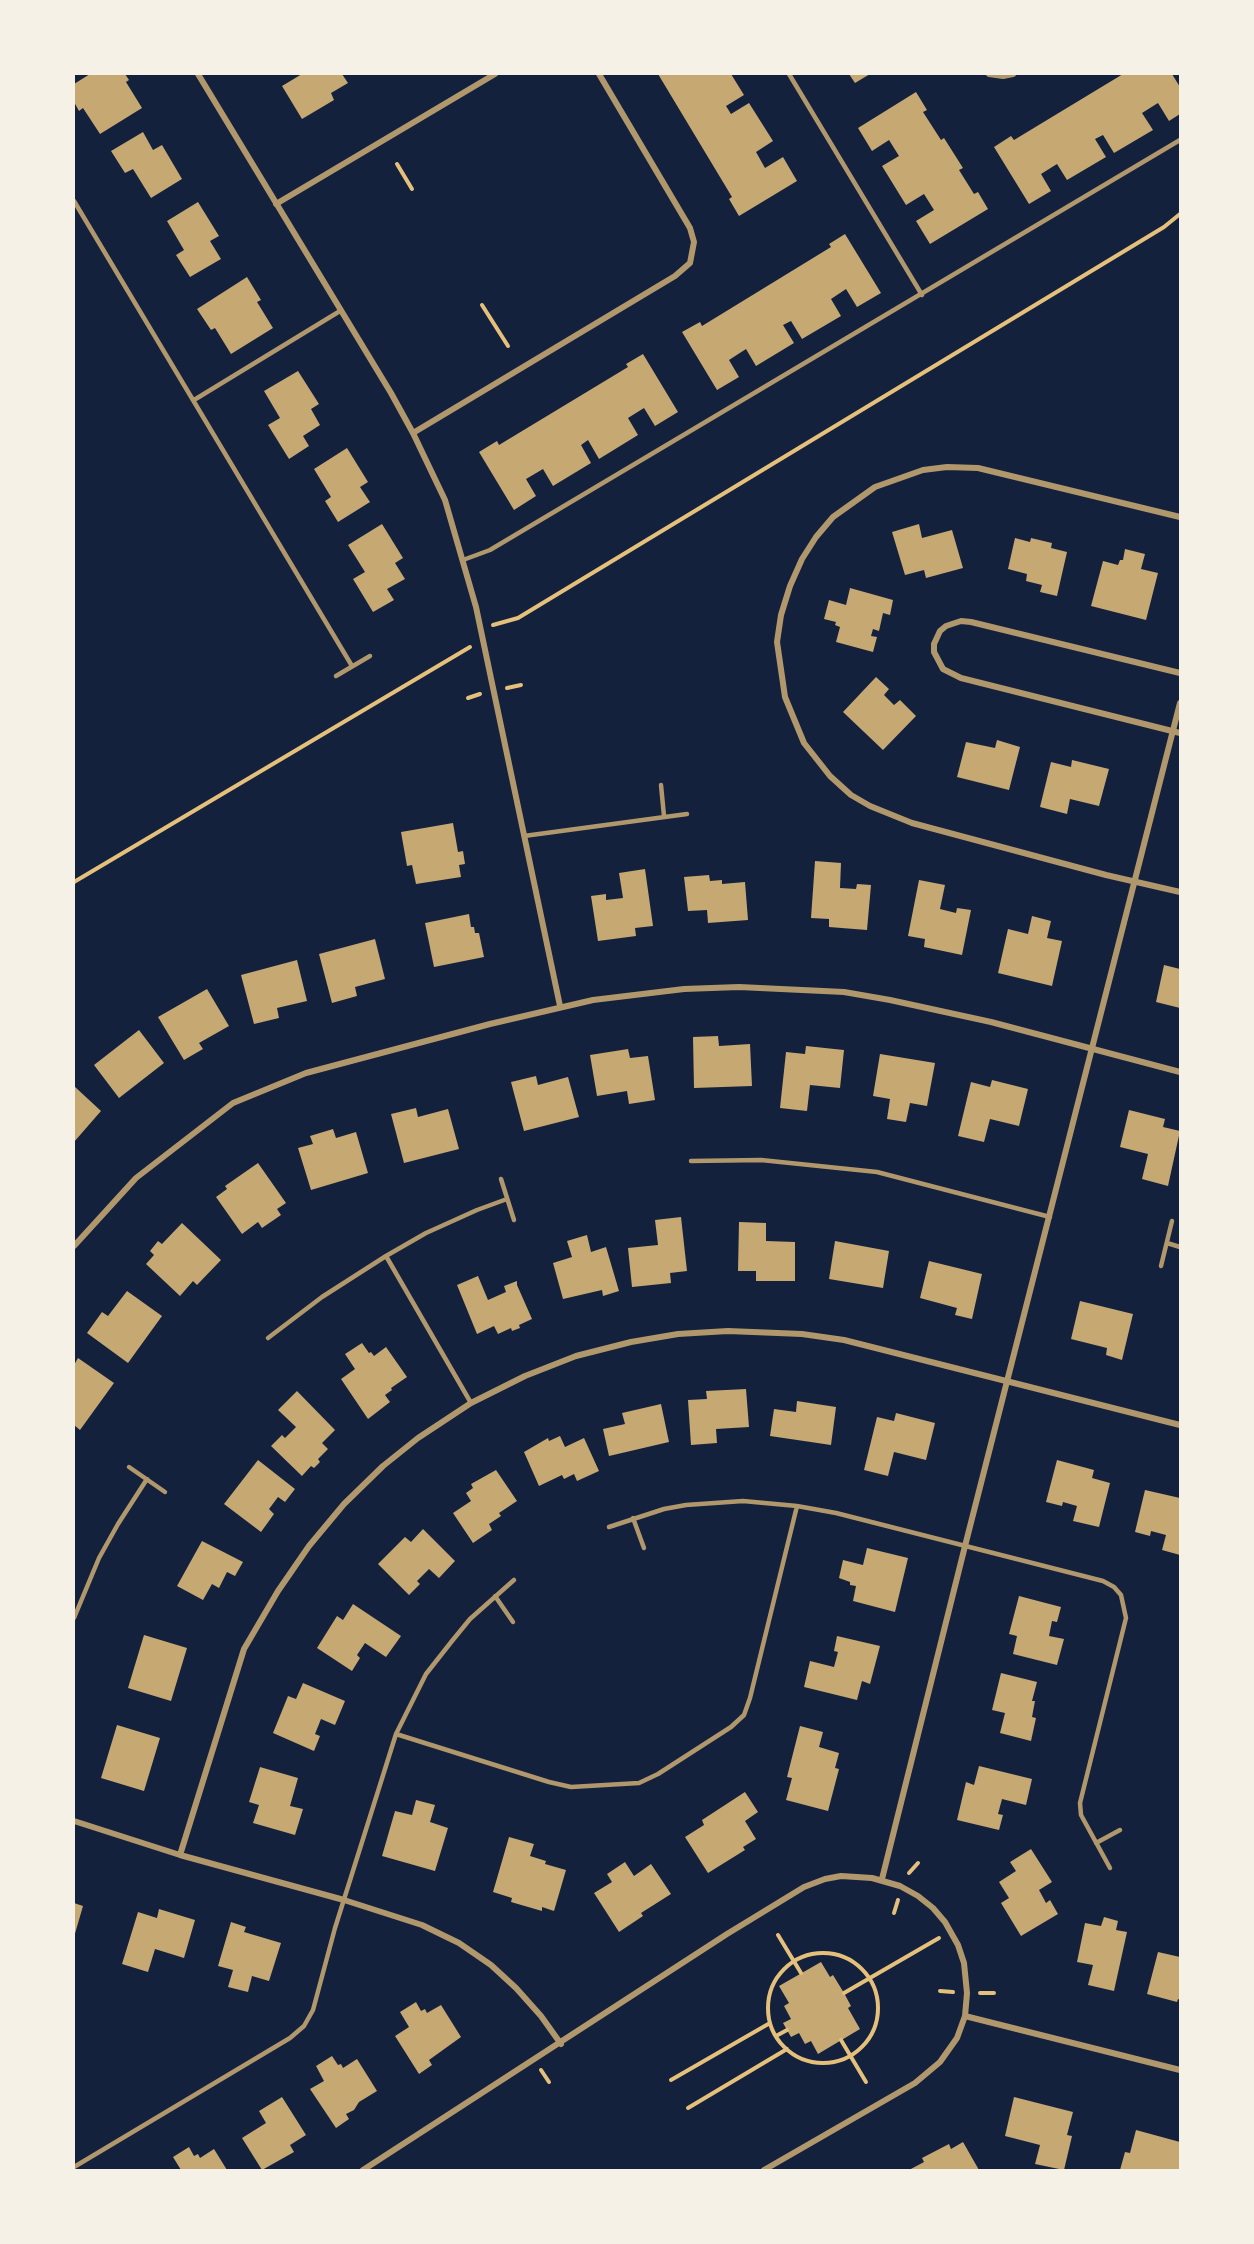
<!DOCTYPE html>
<html>
<head>
<meta charset="utf-8">
<style>
	body { margin:0 }
	#map { position:relative; width:1254px; height:2244px; overflow:hidden; background:#14213d; font-family:"PT Serif",serif }
	canvas { display:block }
	.frame { position:absolute; inset:0; border:75px solid #f6f1e7; pointer-events:none }
</style>
</head>
<body>
<div id="map">
<canvas width="1254" height="2244"></canvas>
<div class="frame"></div>
</div>
<script>
const ctx = document.querySelector('canvas').getContext('2d');
ctx.lineJoin = 'round';
function fillPath(path, color) { ctx.fillStyle = color; ctx.fill(path, 'evenodd'); }
const toPath = rows => new Path2D(rows.map(r => 'M' + r).join(''));
function stroke(path, color, width, dash) { ctx.strokeStyle = color; ctx.lineWidth = width; ctx.lineCap = dash ? 'butt' : 'round'; ctx.setLineDash(dash || []); ctx.stroke(path); }
fillPath(toPath([
	[90,74,125,74,129,80,126,82,142,108,100,134,83,108,79,111,74,102,74,84],
	[302,74,342,74,348,83,331,93,334,100,302,119,282,86],
	[658,74,731,74,744,95,726,106,731,114,749,103,773,141,756,152,765,168,783,157,797,181,739,216,729,199,732,197],
	[849,74,870,74,855,83],
	[1123,74,1172,74,1180,87,1180,114,1169,121,1158,103,1142,113,1153,130,1114,153,1103,135,1095,139,1106,157,1067,180,1057,164,1041,174,1051,191,1029,204,994,147,1011,136,1014,140],
	[916,92,927,110,923,112,941,140,944,138,963,168,959,170,974,194,978,192,988,209,930,244,916,221,934,210,924,194,906,205,882,166,899,156,889,140,872,151,858,128],
	[143,132,153,150,162,145,182,179,151,198,133,169,125,173,111,151],
	[198,202,219,236,210,241,221,259,190,277,176,255,184,250,167,221],
	[845,234,881,293,857,307,846,289,831,299,841,316,802,339,791,321,783,325,794,343,756,366,746,349,729,360,739,377,717,390,682,332,700,322,702,326,831,247,829,244],
	[247,277,261,300,257,302,273,328,231,354,215,328,211,330,197,309],
	[643,354,678,412,655,426,644,408,628,418,638,435,599,459,588,440,581,445,591,463,553,486,543,469,526,479,536,496,514,510,479,452,497,441,499,445,628,367,626,364],
	[298,371,319,404,311,409,320,425,303,436,309,446,289,459,268,425,280,418,264,391],
	[347,448,368,482,360,487,370,502,338,522,325,501,331,497,314,469],
	[382,524,403,558,395,563,405,579,387,589,394,600,373,612,353,579,365,572,348,545],
	[919,524,922,538,952,530,963,568,926,578,924,570,905,575,892,532],
	[1015,538,1030,542,1031,538,1052,543,1051,548,1067,552,1057,596,1040,592,1042,585,1026,581,1027,574,1008,569],
	[1125,549,1145,554,1141,569,1158,573,1146,620,1091,606,1103,561,1118,565,1120,560,1123,560],
	[850,588,893,600,890,615,883,613,879,631,873,629,871,636,877,637,873,652,836,642,840,627,835,625,836,622,824,619,829,600,846,605],
	[876,677,889,689,884,695,894,705,900,700,916,716,883,750,843,712],
	[997,740,1020,747,1009,790,957,777,966,742,995,748],
	[1072,760,1109,769,1099,806,1070,799,1067,814,1040,807,1051,762,1071,767],
	[453,823,458,852,463,851,465,864,459,865,461,877,416,884,412,865,407,866,401,832],
	[815,861,841,863,840,888,856,889,857,884,871,885,867,930,829,927,829,919,811,918],
	[645,869,653,926,635,928,636,936,598,941,591,896,606,894,606,900,623,898,619,873],
	[709,875,710,881,722,880,722,884,745,882,748,920,708,923,707,910,688,911,684,877],
	[919,880,945,885,940,909,956,913,957,908,971,910,962,955,924,947,925,939,908,936],
	[469,914,471,927,474,927,475,933,479,933,484,957,434,967,425,923],
	[1032,916,1051,921,1047,938,1062,941,1052,986,998,973,1008,929,1028,934],
	[375,939,385,979,355,987,357,996,332,1003,319,954],
	[297,960,307,1001,277,1008,279,1018,254,1024,241,975],
	[1164,965,1180,969,1180,1008,1156,1002],
	[207,989,229,1026,199,1043,203,1049,184,1060,158,1017],
	[139,1030,164,1063,119,1098,94,1065],
	[718,1036,719,1046,750,1044,752,1086,694,1088,693,1037],
	[806,1046,844,1050,840,1088,810,1085,807,1111,780,1108,786,1052,805,1054],
	[628,1049,630,1058,648,1056,655,1100,629,1104,627,1091,597,1096,590,1055],
	[880,1054,935,1063,927,1106,910,1103,906,1122,887,1119,890,1099,873,1096],
	[536,1076,538,1085,568,1077,579,1117,524,1131,511,1082],
	[992,1080,1028,1089,1019,1126,990,1119,984,1142,958,1136,971,1082,990,1087],
	[74,1086,101,1111,74,1142],
	[416,1108,418,1117,448,1109,459,1149,404,1163,391,1114],
	[1129,1110,1165,1119,1163,1127,1180,1131,1168,1186,1142,1179,1148,1154,1120,1147],
	[333,1129,336,1138,356,1132,368,1173,311,1190,298,1148,313,1144,310,1136],
	[258,1163,286,1203,277,1209,281,1215,262,1228,258,1222,242,1234,216,1197,227,1189,225,1186],
	[681,1217,687,1271,670,1273,671,1283,632,1287,628,1248,658,1245,655,1220],
	[739,1222,766,1223,766,1241,795,1242,795,1281,756,1281,756,1271,738,1271],
	[182,1223,221,1260,197,1285,193,1281,180,1296,146,1264,154,1255,150,1251,158,1241,162,1244],
	[587,1235,591,1252,606,1247,619,1291,603,1296,602,1290,563,1299,553,1263,572,1257,567,1241],
	[835,1241,889,1251,883,1288,829,1279],
	[929,1261,982,1274,972,1319,955,1315,957,1308,920,1298],
	[478,1276,488,1300,506,1292,504,1286,517,1281,517,1285,532,1319,519,1325,520,1328,512,1331,511,1328,498,1334,494,1326,477,1334,457,1285],
	[127,1291,162,1316,128,1363,87,1333,102,1312,108,1316],
	[1080,1301,1133,1314,1122,1360,1106,1355,1107,1348,1071,1339],
	[362,1343,369,1353,371,1352,374,1356,386,1347,407,1377,391,1388,392,1390,385,1395,390,1402,368,1419,341,1379,355,1369,345,1354],
	[78,1358,114,1383,80,1430,74,1425,74,1365],
	[746,1389,749,1427,716,1429,717,1443,691,1445,688,1400,707,1399,706,1391],
	[297,1391,335,1430,322,1443,328,1449,318,1459,320,1462,314,1468,311,1466,302,1476,271,1446,282,1435,285,1438,296,1427,278,1410],
	[797,1401,836,1407,831,1445,770,1436,774,1409,796,1412],
	[661,1404,669,1442,609,1456,603,1429,625,1424,622,1413],
	[896,1413,935,1423,926,1460,894,1452,888,1476,864,1470,877,1417,894,1421],
	[560,1436,565,1447,584,1438,599,1471,577,1481,574,1474,564,1479,562,1475,539,1486,524,1452,548,1438,549,1441],
	[258,1460,295,1489,285,1502,278,1497,269,1509,274,1514,261,1532,224,1504],
	[1057,1460,1094,1470,1092,1478,1110,1483,1099,1527,1073,1521,1077,1506,1063,1502,1062,1506,1046,1502],
	[496,1470,517,1501,499,1513,501,1516,489,1524,492,1530,473,1543,453,1513,471,1501,466,1493,473,1488,471,1484],
	[1145,1490,1180,1498,1180,1555,1162,1550,1166,1535,1151,1531,1150,1536,1135,1532],
	[423,1529,455,1561,439,1578,429,1569,417,1581,420,1584,409,1595,378,1564,405,1537,411,1542],
	[202,1541,243,1562,235,1576,227,1572,219,1588,212,1584,203,1600,177,1586],
	[867,1548,908,1558,895,1612,853,1601,856,1586,850,1585,850,1582,839,1578,843,1560,863,1565],
	[1019,1596,1061,1607,1057,1622,1052,1621,1049,1636,1064,1639,1057,1665,1013,1654,1017,1636,1009,1634],
	[353,1604,401,1636,386,1657,365,1643,357,1655,360,1658,352,1671,317,1648,337,1616,343,1620],
	[144,1635,187,1648,171,1701,128,1688],
	[837,1636,880,1646,870,1684,862,1681,857,1700,804,1687,810,1661,834,1667,838,1652,834,1651],
	[1001,1673,1037,1682,1032,1701,1035,1701,1032,1717,1036,1718,1031,1741,1000,1733,1005,1713,992,1710],
	[303,1683,345,1701,335,1725,321,1719,315,1734,320,1736,314,1751,273,1733,288,1696,296,1699],
	[117,1725,160,1738,144,1791,101,1778],
	[800,1726,823,1732,819,1747,839,1753,835,1768,839,1769,828,1811,786,1800,792,1778,787,1777],
	[979,1766,1032,1779,1026,1805,1002,1799,998,1814,1003,1815,999,1830,957,1820,966,1782,974,1785],
	[260,1767,298,1778,290,1806,303,1809,295,1835,253,1823,259,1805,249,1802],
	[745,1792,758,1812,745,1821,756,1839,743,1847,745,1850,708,1873,685,1837,704,1825,702,1820],
	[416,1800,435,1805,430,1822,448,1828,435,1871,382,1856,395,1811,412,1815],
	[509,1837,534,1844,530,1856,546,1861,545,1864,566,1870,554,1911,542,1907,542,1911,511,1902,512,1898,493,1892],
	[1031,1849,1052,1882,1039,1890,1046,1903,1050,1900,1058,1914,1021,1936,1001,1903,1009,1898,999,1882,1016,1871,1010,1862],
	[625,1862,634,1876,651,1864,671,1894,641,1913,643,1916,619,1932,594,1893,612,1882,607,1874],
	[74,1903,83,1906,74,1937],
	[159,1909,195,1920,184,1958,155,1949,148,1972,122,1964,138,1912,157,1918],
	[1104,1917,1118,1921,1116,1930,1127,1932,1114,1991,1088,1985,1093,1965,1077,1962,1085,1923,1101,1926],
	[231,1922,246,1927,244,1932,281,1943,269,1981,252,1976,248,1992,228,1987,233,1970,218,1966],
	[1158,1952,1180,1957,1180,2000,1178,1999,1177,2002,1147,1994],
	[821,1962,830,1977,833,1975,844,1993,851,2006,848,2008,860,2029,818,2054,811,2041,805,2044,799,2033,791,2037,783,2023,791,2019,784,2006,789,2003,779,1986],
	[416,2002,421,2011,425,2009,427,2013,441,2005,461,2037,429,2060,432,2065,419,2074,395,2036,409,2027,400,2012],
	[332,2056,338,2065,341,2064,343,2068,357,2059,377,2091,359,2102,354,2110,346,2114,349,2119,336,2128,310,2089,324,2081,316,2066],
	[282,2097,306,2135,290,2145,294,2152,262,2170,242,2138,266,2123,259,2111],
	[1014,2097,1073,2112,1067,2135,1072,2136,1064,2170,1035,2164,1040,2145,1005,2136],
	[1136,2130,1180,2142,1180,2170,1120,2170,1125,2152,1130,2153],
	[963,2142,979,2170,909,2170,924,2162,922,2158,949,2144,951,2149],
	[189,2147,194,2156,198,2154,200,2158,214,2149,227,2170,181,2170,173,2157]
]), '#c6a872');
stroke(toPath([
	[397,164,412,189],
	[482,305,508,346],
	[493,625,518,618,1164,227,1180,214],
	[507,688,521,685],
	[468,698,480,694],
	[74,882,470,647],
	[909,1873,918,1863],
	[894,1913,898,1900],
	[778,1935,801,1973],
	'768 2008a55 55 0 1 1 110 0a55 55 0 1 1-110 0Z',
	[940,1991,953,1992],
	[844,1993,939,1938],
	[980,1993,994,1993],
	[776,2036,787,2030],
	[841,2040,866,2082],
	[541,2070,549,2082],
	[671,2080,770,2023],
	[688,2108,787,2049]
]), '#e5c07b', 4);
stroke(toPath([
	[789,74,922,295],
	[74,201,352,666],
	[194,400,340,311],
	[463,560,490,550,1180,140],
	[336,676,370,656],
	[661,785,664,816],
	[524,836,687,814],
	[691,1161,761,1160,877,1172,1050,1217],
	[501,1179,514,1220],
	[1167,1243,1180,1247],
	[386,1256,471,1403],
	[1161,1266,1172,1221],
	[268,1338,322,1297,386,1256,426,1233,477,1210,507,1199],
	[129,1467,165,1492],
	[633,1518,644,1548],
	[609,1527,664,1509,686,1505,743,1501,797,1506,836,1513,1103,1581,1114,1587,1121,1595,1126,1618,1080,1803,1081,1815,1110,1868],
	[495,1596,513,1622],
	[74,1618,99,1558,118,1524,147,1479],
	[396,1734,549,1782,571,1787,639,1783,658,1774,731,1727,744,1715,750,1698,797,1506],
	[1096,1843,1120,1830],
	[74,2167,290,2038,304,2026,313,2010,335,1928,396,1734,426,1674,452,1641,470,1619,514,1580]
]), '#b1986c', 4.5);
stroke(toPath([
	[198,74,391,393,413,433,445,500,476,607,560,1006],
	[989,74,1003,76,1013,74],
	[276,204,495,74],
	[413,433,675,276,690,263,694,242,690,228,599,74],
	[1180,517,978,468,947,467,923,470,875,487,833,517,816,537,802,559,790,586,781,615,777,642,785,697,804,743,830,776,851,795,870,806,912,823,1106,875,1180,892],
	[1180,673,971,622,961,621,946,626,940,631,934,644,934,652,943,669,961,678,1180,733],
	[74,1246,136,1178,233,1103,306,1073,490,1024,593,1000,684,989,739,987,844,992,890,1000,991,1022,1180,1072],
	[74,1821,180,1855,344,1900,422,1925,459,1943,491,1965,516,1988,541,2016,561,2044],
	[180,1855,244,1649,278,1591,309,1546,344,1504,383,1466,418,1438,471,1403,525,1376,576,1356,631,1342,678,1334,728,1331,802,1334,844,1340,1180,1425],
	[882,1879,965,1546,1180,703],
	[965,2016,1180,2070],
	[363,2170,727,1934,804,1887,825,1879,841,1876,872,1878,900,1886,918,1896,933,1908,945,1922,958,1945,964,1963,967,1993,965,2016,957,2038,940,2062,915,2083,764,2170]
]), '#b1986c', 6);
</script>
</body>
</html>
